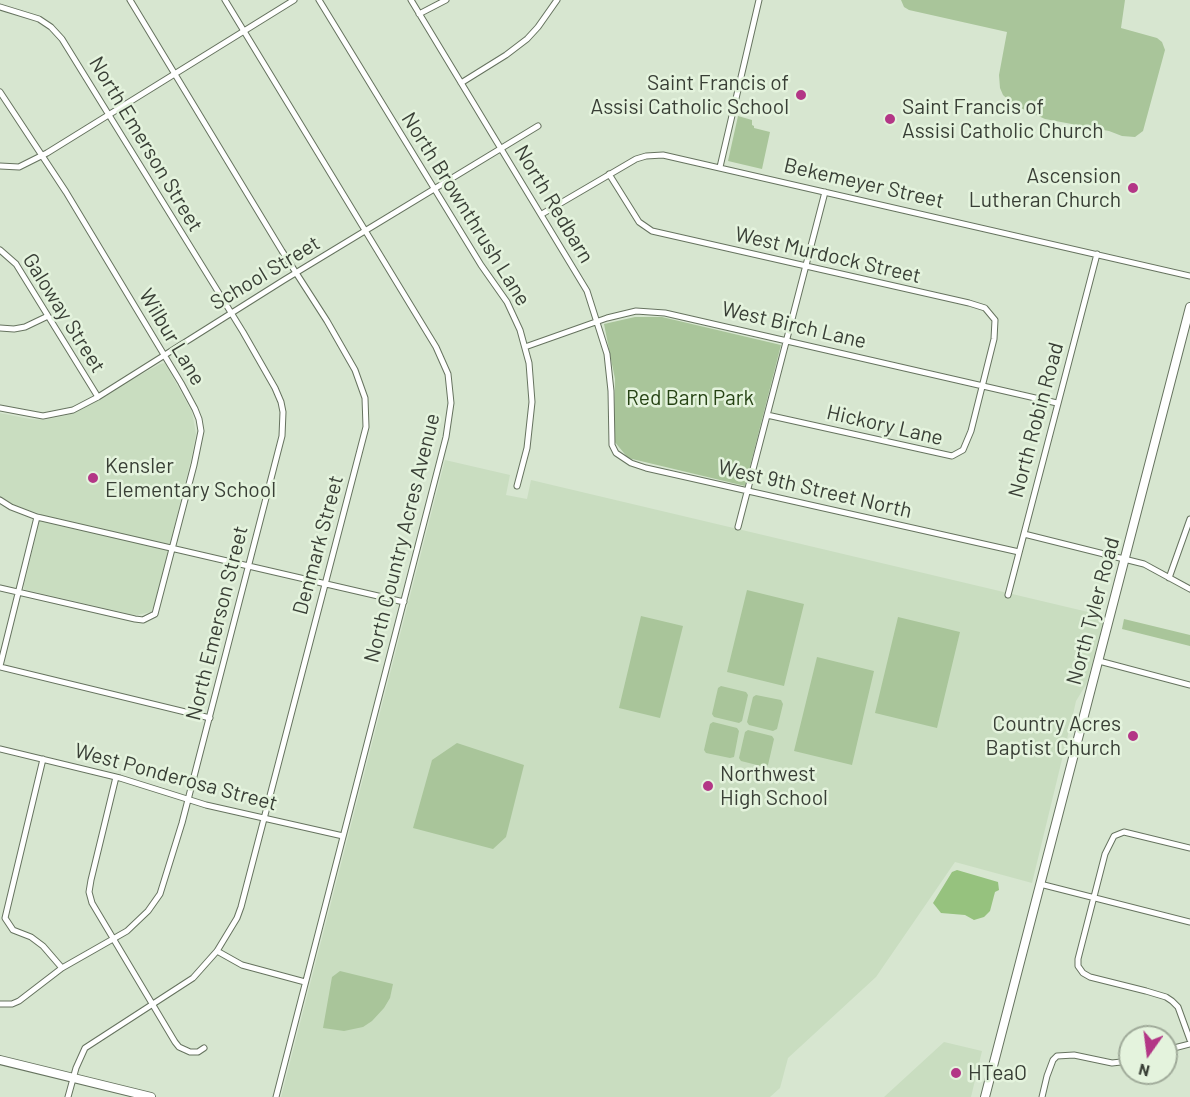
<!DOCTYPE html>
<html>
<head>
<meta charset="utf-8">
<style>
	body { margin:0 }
	#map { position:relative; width:1190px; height:1097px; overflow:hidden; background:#d7e6d0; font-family:Barlow,sans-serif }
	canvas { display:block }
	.north { position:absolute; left:1118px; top:1025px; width:60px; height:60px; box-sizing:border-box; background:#e4f3dd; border:2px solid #a0ab9a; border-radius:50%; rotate:194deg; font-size:16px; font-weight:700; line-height:24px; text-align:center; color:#393f36 }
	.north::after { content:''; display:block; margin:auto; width:21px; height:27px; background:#b33686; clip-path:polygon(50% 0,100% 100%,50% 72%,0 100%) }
</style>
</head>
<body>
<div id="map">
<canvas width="1190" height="1097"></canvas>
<div class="north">N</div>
</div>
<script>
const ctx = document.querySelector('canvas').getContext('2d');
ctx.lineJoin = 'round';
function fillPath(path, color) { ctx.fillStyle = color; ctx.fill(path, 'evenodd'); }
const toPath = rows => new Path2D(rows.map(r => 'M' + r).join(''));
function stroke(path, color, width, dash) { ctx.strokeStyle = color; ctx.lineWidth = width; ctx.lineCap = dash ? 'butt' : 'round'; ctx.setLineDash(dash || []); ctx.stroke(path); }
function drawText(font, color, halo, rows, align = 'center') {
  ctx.font = font + ' Barlow,sans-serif'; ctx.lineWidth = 5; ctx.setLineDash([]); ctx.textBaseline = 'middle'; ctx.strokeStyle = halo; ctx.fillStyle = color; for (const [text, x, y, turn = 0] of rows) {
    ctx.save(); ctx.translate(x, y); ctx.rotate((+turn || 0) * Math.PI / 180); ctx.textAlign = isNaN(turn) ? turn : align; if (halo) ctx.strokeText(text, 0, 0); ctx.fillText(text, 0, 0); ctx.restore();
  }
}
fillPath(toPath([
	[165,363,192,412,196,434,191,460,155,604,151,612,137,615,130,614,26,590,24,589,24,585,41,514,16,506,0,496,0,413,30,419,44,420,68,415,160,364],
	[445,460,510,475,506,495,527,499,531,480,1105,616,1087,683,1076,701,1074,710,1032,883,955,862,876,977,788,1058,780,1088,770,1097,281,1097],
	[944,1042,982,1051,971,1097,884,1097]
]), '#c9ddc0');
fillPath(toPath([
	[901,0,1125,0,1121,28,1157,38,1162,42,1165,50,1143,131,1135,137,1122,136,1109,131,1045,119,1014,105,1003,95,1000,88,999,75,1007,32,909,10,904,7],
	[738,116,752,120,752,125,754,126,754,128,770,132,762,169,728,161],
	[635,317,662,317,781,345,745,486,628,458,614,441,615,379,604,324],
	[747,590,804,604,784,686,727,672],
	[641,616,683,626,660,718,619,708],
	[898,617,960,632,937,728,875,713],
	[1124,619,1190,635,1190,646,1122,629],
	[817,657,874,671,852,765,794,751],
	[721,686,746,692,748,695,742,721,739,723,714,717,712,714,718,688],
	[756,695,781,700,783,704,777,729,773,731,749,725,747,722,753,697],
	[713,722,737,728,739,731,734,757,730,758,706,753,704,750,710,724],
	[748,730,772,736,774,739,768,765,765,767,741,761,739,758,745,732],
	[457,743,524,765,506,837,493,849,413,828,432,760],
	[340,971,393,984,390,998,384,1008,372,1021,363,1027,344,1031,323,1028,332,977]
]), '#a9c59a');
fillPath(toPath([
	[957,870,998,882,999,890,995,892,990,911,984,917,974,920,965,915,941,913,933,903,952,872]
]), '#96c27e');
const street = toPath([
	[225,0,436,347,448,374,451,403,446,437,276,1097],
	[319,0,481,265,507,302,520,330,529,363,532,402,527,448,517,486],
	[411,0,587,291,607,354,611,391,612,445,616,453,631,463,646,468,1019,552],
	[0,7,39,19,51,27,62,39,243,332,275,388,281,402,283,412,282,436,273,471,182,823,160,894,148,911,127,931,62,968,19,1001,12,1004,0,1004],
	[419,14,446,0],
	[461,83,506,55,527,39,538,27,557,0],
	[0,92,66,192,181,383,195,409,199,419,201,431,194,465,155,614,143,620,135,619,0,588],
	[0,166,19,167,47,153,294,0],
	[720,167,759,0],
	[609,174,639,222,652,231,969,303,985,308,995,320,994,339,971,431,963,450,952,456,767,415],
	[542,214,636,159,646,156,663,155,1190,276],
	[0,250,16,264,98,397],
	[0,328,14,329,25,327,48,316],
	[525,347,607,318,636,311,665,313,1057,403],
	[0,408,43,416,73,410,98,397,284,280,538,126],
	[0,500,11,507,37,517,404,602],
	[738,527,825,192],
	[1024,534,1144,564,1190,589],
	[1169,578,1190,519],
	[1008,595,1097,254],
	[1099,661,1190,685],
	[0,666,37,517],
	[0,667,210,718],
	[0,749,120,778,206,805,343,836],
	[43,759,5,918,13,930,31,937,43,946,62,968],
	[116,777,91,880,89,892,92,903,175,1042,179,1047,190,1052,198,1052,204,1048],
	[1190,848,1124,832,1114,836,1105,854,1078,959,1078,966,1083,973,1090,977,1146,991,1166,997,1172,1001,1178,1007,1190,1040],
	[1040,884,1190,922],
	[217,951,242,965,305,982],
	[1166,1050,1190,1044],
	[68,1097,76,1068,85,1048,193,978,217,951,237,918,241,907,366,427,365,398,355,370,327,321,282,251,130,0],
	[1042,1097,1047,1076,1053,1060,1057,1056,1074,1055,1112,1063,1130,1061]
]);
const secondary = toPath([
	[0,1060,151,1097],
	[985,1097,1190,307]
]);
stroke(street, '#66735f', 7);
stroke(secondary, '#66735f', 10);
stroke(street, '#fff', 5);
stroke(secondary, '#fff', 8);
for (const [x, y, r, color] of [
	[801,95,6,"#b33686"],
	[890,119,6,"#b33686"],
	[1133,188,6,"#b33686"],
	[93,478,6,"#b33686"],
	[1133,736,6,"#b33686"],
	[708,786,6,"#b33686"],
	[956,1073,6,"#b33686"]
]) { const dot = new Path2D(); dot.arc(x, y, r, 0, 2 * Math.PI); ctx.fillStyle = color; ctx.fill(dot); stroke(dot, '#e4f3dd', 2); }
drawText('21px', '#393f36', '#e4f3dd', [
	["Saint Francis of",789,83,"right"],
	["Assisi Catholic School",789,107,"right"],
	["Saint Francis of",902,107],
	["Assisi Catholic Church",902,131],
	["Ascension",1121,176,"right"],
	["Lutheran Church",1121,200,"right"],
	["Kensler",105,466],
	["Elementary School",105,490],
	["Country Acres",1121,724,"right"],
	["Baptist Church",1121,748,"right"],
	["Northwest",720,774],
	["High School",720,798],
	["HTeaO",968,1073]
], 'left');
drawText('21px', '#393f36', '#e4f3dd', [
	["North Emerson Street",146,144,59],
	["Bekemeyer Street",864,183,13],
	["North Redbarn",554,204,59],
	["North Brownthrush Lane",466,209,58],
	["West Murdock Street",828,255,13],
	["School Street",265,273,-31],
	["Galoway Street",64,313,58],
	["West Birch Lane",794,325,13],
	["Wilbur Lane",172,337,59],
	["North Robin Road",1036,420,-75],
	["Hickory Lane",885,425,13],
	["West 9th Street North",815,489,13],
	["North Country Acres Avenue",402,538,-76],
	["Denmark Street",318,545,-75],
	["North Tyler Road",1093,611,-75],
	["North Emerson Street",217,623,-76],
	["West Ponderosa Street",176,777,15]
]);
drawText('21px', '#264314', '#e4f3dd', [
	["Red Barn Park",690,398]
]);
</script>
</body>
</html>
